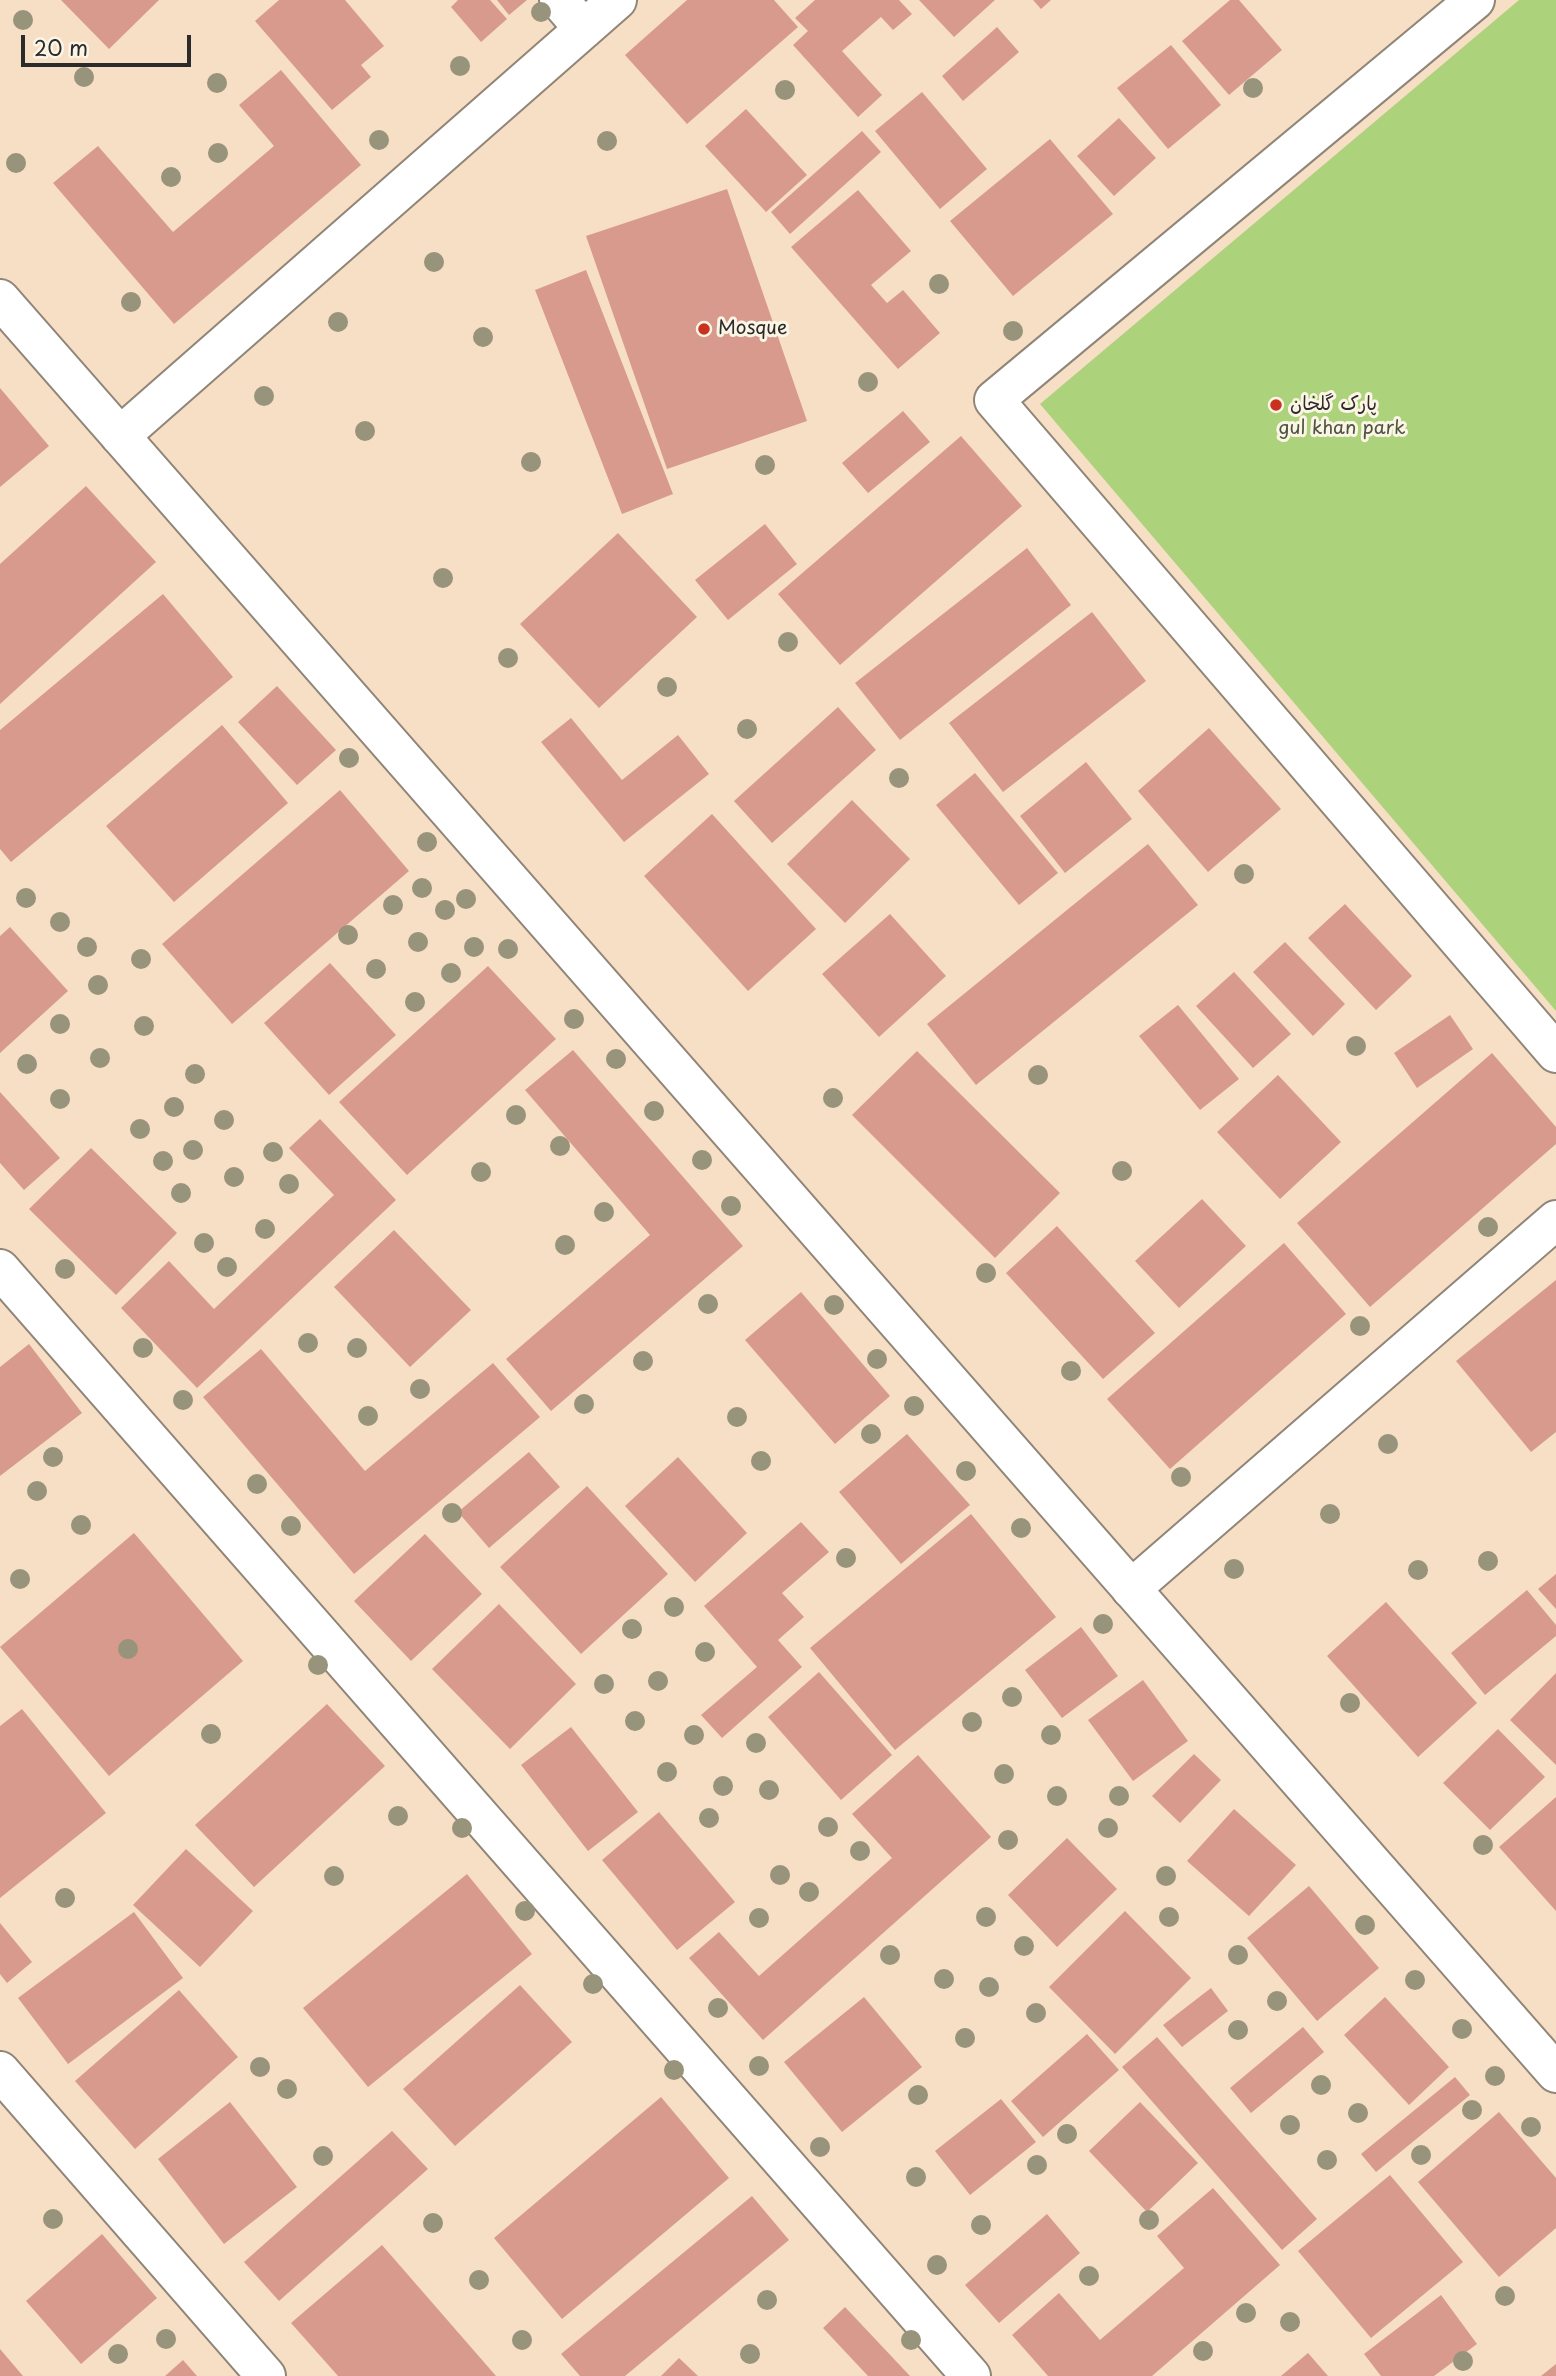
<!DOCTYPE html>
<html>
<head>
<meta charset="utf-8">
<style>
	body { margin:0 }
	#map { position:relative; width:1556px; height:2376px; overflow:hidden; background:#f6dfc4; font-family:"Playpen Sans",sans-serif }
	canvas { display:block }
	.scale { position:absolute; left:21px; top:35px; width:170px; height:32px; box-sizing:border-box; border:4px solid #2b2b2b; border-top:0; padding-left:9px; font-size:21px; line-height:24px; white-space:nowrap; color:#2b2b2b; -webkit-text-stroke:5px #fcf5e5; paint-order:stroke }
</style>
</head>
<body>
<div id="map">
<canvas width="1556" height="2376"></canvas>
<div class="scale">20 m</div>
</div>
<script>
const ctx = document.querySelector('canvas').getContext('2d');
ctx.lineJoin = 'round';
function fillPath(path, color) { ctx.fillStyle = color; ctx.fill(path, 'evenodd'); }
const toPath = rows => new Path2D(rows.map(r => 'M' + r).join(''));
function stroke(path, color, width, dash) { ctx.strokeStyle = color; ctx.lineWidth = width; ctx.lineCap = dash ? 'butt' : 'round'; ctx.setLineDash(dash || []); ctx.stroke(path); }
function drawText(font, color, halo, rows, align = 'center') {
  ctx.font = font + ' "Playpen Sans","Playpen Sans Arabic",sans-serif'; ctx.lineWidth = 6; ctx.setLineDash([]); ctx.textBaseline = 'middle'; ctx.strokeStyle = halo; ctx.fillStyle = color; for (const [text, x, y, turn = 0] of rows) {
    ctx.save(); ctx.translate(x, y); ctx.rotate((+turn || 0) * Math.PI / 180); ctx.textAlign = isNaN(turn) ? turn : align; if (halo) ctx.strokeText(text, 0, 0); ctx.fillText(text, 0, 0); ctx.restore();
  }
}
fillPath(toPath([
	[1519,0,1556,0,1556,1011,1040,404]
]), '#add27c');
fillPath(toPath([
	[61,0,159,0,109,49],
	[279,0,345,0,384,46,361,65,371,77,332,110,255,21],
	[458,0,490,0,507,19,481,42,451,7],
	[497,0,527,0,509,15],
	[687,0,774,0,798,27,687,124,625,55],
	[815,0,899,0,912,14,893,30,881,17,842,51,882,95,858,117,793,45,808,31,795,18],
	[919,0,995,0,954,37],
	[1033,0,1051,0,1041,9],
	[1230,0,1239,0,1282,50,1229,95,1182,41],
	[997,27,1019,52,963,101,942,76],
	[1171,45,1221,105,1168,149,1117,88],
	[281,70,361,165,174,324,53,183,98,146,173,232,274,146,239,105],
	[922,92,987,169,940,209,875,131],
	[746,109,807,175,766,212,705,146],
	[1119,118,1156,158,1114,196,1077,156],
	[862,131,881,152,790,234,771,212],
	[1050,139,1113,214,1013,296,950,221],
	[727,189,807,421,667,469,586,236],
	[858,190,911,251,871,285,887,303,903,290,940,333,898,369,791,247],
	[586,270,673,494,622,514,535,290],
	[0,388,49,446,0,487],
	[903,411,930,442,868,493,842,463],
	[961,436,1022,506,840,665,778,594],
	[86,486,156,562,0,704,0,564],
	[765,524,797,564,728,620,695,580],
	[618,533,697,617,599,708,520,624],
	[1027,548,1071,605,900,740,855,683],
	[163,594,233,677,11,862,0,849,0,730],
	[1092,612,1146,681,1003,792,949,723],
	[277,686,336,750,297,785,238,722],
	[838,707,876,750,772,843,734,801],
	[571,718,622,780,678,735,709,774,624,842,541,742],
	[222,725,288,803,174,902,106,826],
	[1209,728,1281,809,1208,872,1138,791],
	[1086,762,1132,819,1065,873,1020,816],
	[975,773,1058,873,1019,905,936,805],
	[340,790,409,871,232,1024,162,944],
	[852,800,910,859,845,923,787,864],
	[712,814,816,929,748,991,644,876],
	[1148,844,1198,905,976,1085,927,1024],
	[1345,904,1412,976,1376,1010,1308,938],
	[890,914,946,976,879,1037,822,974],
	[10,927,68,991,0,1053,0,936],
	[1285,942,1345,1004,1313,1036,1253,972],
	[330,963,396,1035,329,1095,264,1023],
	[488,966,556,1039,407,1175,339,1102],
	[1234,972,1291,1034,1253,1068,1196,1006],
	[1178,1005,1239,1079,1200,1110,1139,1036],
	[1450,1015,1473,1049,1417,1088,1394,1053],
	[573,1050,743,1246,551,1411,506,1359,650,1235,525,1090],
	[917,1051,1060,1193,995,1258,852,1115],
	[1492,1053,1556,1127,1556,1144,1370,1307,1297,1223],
	[1278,1075,1341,1142,1280,1199,1217,1132],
	[0,1092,60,1158,24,1190,0,1163],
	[320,1119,396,1200,197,1388,121,1308,169,1261,214,1309,334,1195,289,1148],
	[91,1148,177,1233,116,1295,29,1209],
	[1202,1199,1246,1246,1179,1308,1135,1261],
	[1057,1226,1155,1333,1103,1379,1006,1273],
	[394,1230,471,1310,410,1367,334,1287],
	[1284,1243,1346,1314,1170,1469,1107,1399],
	[1556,1280,1556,1432,1531,1452,1456,1361],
	[801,1292,890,1396,835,1444,745,1340],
	[29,1344,82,1413,0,1476,0,1367],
	[261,1349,365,1471,493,1363,540,1417,354,1574,203,1397],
	[907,1434,970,1505,901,1564,839,1492],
	[529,1452,560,1487,489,1548,458,1512],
	[678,1457,747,1533,695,1582,625,1506],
	[587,1486,668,1574,581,1654,500,1567],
	[971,1514,1056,1617,895,1750,810,1648],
	[801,1522,829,1552,782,1593,804,1617,778,1640,802,1667,722,1738,701,1715,757,1667,704,1606],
	[134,1533,243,1661,109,1776,0,1647],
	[425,1534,482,1594,411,1661,354,1601],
	[1556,1574,1556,1609,1538,1589],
	[1527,1590,1556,1625,1556,1636,1485,1695,1451,1653],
	[1386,1602,1477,1703,1418,1757,1327,1656],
	[499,1604,576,1684,510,1749,432,1669],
	[1081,1627,1118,1676,1062,1718,1025,1670],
	[819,1672,892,1755,841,1800,768,1717],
	[1556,1673,1556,1765,1510,1720],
	[1143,1680,1188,1741,1133,1781,1088,1720],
	[327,1704,385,1766,254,1887,195,1825],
	[22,1709,106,1813,0,1898,0,1726],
	[571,1727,638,1812,588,1851,521,1765],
	[1498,1729,1545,1777,1490,1830,1443,1783],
	[1194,1754,1221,1780,1180,1823,1152,1796],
	[918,1755,991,1837,763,2040,689,1958,719,1932,759,1976,892,1858,852,1814],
	[1556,1797,1556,1911,1499,1847],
	[1234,1809,1296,1865,1249,1916,1187,1861],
	[659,1812,735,1902,677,1950,602,1860],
	[1067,1838,1117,1889,1057,1947,1008,1895],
	[186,1849,253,1911,200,1967,133,1905],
	[467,1874,532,1954,368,2087,303,2008],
	[1309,1886,1379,1968,1317,2021,1247,1938],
	[1125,1911,1191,1978,1115,2054,1049,1987],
	[134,1912,183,1978,68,2064,18,1998],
	[0,1923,32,1962,7,1983,0,1974],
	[520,1985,572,2042,455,2146,403,2089],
	[1211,1988,1228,2011,1182,2047,1163,2025],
	[179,1990,238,2057,135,2149,75,2081],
	[864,1997,922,2067,842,2132,784,2062],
	[1385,1997,1449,2067,1409,2105,1344,2035],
	[1303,2027,1324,2052,1251,2113,1230,2088],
	[1087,2034,1119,2070,1043,2137,1011,2101],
	[1157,2037,1317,2219,1282,2250,1122,2067],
	[1455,2077,1470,2095,1376,2172,1361,2154],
	[661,2097,729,2178,562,2319,494,2238],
	[1001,2099,1036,2142,970,2195,935,2151],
	[230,2102,297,2187,224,2244,158,2159],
	[1140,2102,1198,2163,1147,2212,1089,2151],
	[1499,2112,1556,2178,1556,2228,1499,2277,1418,2182],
	[392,2131,428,2169,279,2301,244,2262],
	[1390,2175,1463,2262,1371,2338,1298,2251],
	[1213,2188,1280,2265,1152,2376,1048,2376,1012,2335,1059,2293,1100,2340,1184,2268,1157,2236],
	[752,2196,789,2240,625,2376,580,2376,561,2354],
	[1047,2214,1080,2253,999,2323,965,2285],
	[102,2234,157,2298,81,2364,26,2301],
	[382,2245,496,2376,338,2376,291,2323],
	[1441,2295,1477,2344,1434,2376,1381,2376,1364,2354],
	[845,2307,910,2376,868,2376,823,2328],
	[0,2349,23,2376,0,2376],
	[1308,2353,1328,2376,1281,2376],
	[679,2358,698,2376,661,2376],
	[183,2360,197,2376,165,2376],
	[1556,2364,1556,2376,1541,2376]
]), '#d89a8d');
const minor = toPath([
	[559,0,584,29],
	[1475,0,994,400,1556,1053],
	[120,436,617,0],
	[0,1269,971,2376],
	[1131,1589,1556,1220],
	[0,2071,266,2376]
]);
const tertiary = toPath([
	[0,299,1556,2073]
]);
stroke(minor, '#908578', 42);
stroke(tertiary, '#908578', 42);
stroke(minor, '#fff', 38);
stroke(tertiary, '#fff', 38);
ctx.fillStyle = '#98937b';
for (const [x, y] of [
	[541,12],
	[23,20],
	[460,66],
	[84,77],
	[217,83],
	[1253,88],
	[785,90],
	[379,140],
	[607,141],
	[218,153],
	[16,163],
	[171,177],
	[434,262],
	[939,284],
	[131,302],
	[338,322],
	[1013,331],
	[483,337],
	[868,382],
	[264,396],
	[365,431],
	[531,462],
	[765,465],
	[443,578],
	[788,642],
	[508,658],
	[667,687],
	[747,729],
	[349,758],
	[899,778],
	[427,842],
	[1244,874],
	[422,888],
	[26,898],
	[466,899],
	[393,905],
	[445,910],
	[60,922],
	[348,935],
	[418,942],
	[87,947],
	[474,947],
	[508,949],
	[141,959],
	[376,969],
	[451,973],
	[98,985],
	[415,1002],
	[574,1019],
	[60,1024],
	[144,1026],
	[1356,1046],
	[100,1058],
	[616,1059],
	[27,1064],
	[195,1074],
	[1038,1075],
	[833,1098],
	[60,1099],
	[174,1107],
	[654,1111],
	[516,1115],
	[224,1120],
	[140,1129],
	[560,1146],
	[193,1150],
	[273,1152],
	[702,1160],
	[163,1161],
	[1122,1171],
	[481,1172],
	[234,1177],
	[289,1184],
	[181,1193],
	[731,1206],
	[604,1212],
	[1488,1227],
	[265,1229],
	[204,1243],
	[565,1245],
	[227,1267],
	[65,1269],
	[986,1273],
	[708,1304],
	[834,1305],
	[1360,1326],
	[308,1343],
	[143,1348],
	[357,1348],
	[877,1359],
	[643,1361],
	[1071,1371],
	[420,1389],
	[183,1400],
	[584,1404],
	[914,1406],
	[368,1416],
	[737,1417],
	[871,1434],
	[1388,1444],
	[53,1457],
	[761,1461],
	[966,1471],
	[1181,1477],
	[257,1484],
	[37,1491],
	[452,1513],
	[1330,1514],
	[81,1525],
	[291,1526],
	[1021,1528],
	[846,1558],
	[1488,1561],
	[1234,1569],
	[1418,1570],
	[20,1579],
	[674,1607],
	[1103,1624],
	[632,1629],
	[128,1649],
	[705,1652],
	[318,1665],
	[658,1681],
	[604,1684],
	[1012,1697],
	[1350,1703],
	[635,1721],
	[972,1722],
	[211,1734],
	[694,1735],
	[1051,1735],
	[756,1743],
	[667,1772],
	[1004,1774],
	[723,1786],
	[769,1790],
	[1057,1796],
	[1119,1796],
	[398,1816],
	[709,1818],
	[828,1827],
	[462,1828],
	[1108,1828],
	[1008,1840],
	[1483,1845],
	[860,1851],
	[780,1875],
	[334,1876],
	[1166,1876],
	[809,1892],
	[65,1898],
	[525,1911],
	[986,1917],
	[1169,1917],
	[759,1918],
	[1365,1925],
	[1024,1946],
	[890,1955],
	[1238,1955],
	[944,1979],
	[1415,1980],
	[593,1984],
	[989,1987],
	[1277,2001],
	[718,2008],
	[1036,2013],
	[1462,2029],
	[1238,2030],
	[965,2038],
	[759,2066],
	[260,2067],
	[674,2070],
	[1495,2076],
	[1321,2085],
	[287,2089],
	[918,2095],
	[1472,2110],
	[1358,2113],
	[1290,2125],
	[1531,2127],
	[1067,2134],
	[820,2147],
	[1421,2155],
	[323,2156],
	[1327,2160],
	[1037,2165],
	[916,2177],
	[53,2219],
	[1149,2220],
	[433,2223],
	[981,2225],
	[937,2265],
	[1089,2276],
	[479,2280],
	[1505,2296],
	[767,2300],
	[1246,2313],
	[1290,2322],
	[166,2339],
	[522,2340],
	[911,2340],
	[1203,2351],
	[118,2354],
	[750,2354],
	[1463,2361]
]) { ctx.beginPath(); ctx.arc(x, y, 10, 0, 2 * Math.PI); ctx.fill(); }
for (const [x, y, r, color] of [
	[704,329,7,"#c8321e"],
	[1276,405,7,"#c8321e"]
]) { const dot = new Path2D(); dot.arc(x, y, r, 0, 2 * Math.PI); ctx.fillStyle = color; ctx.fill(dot); stroke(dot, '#fcf5e5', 2.5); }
drawText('19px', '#2b2b2b', '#fcf5e5', [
	["Mosque",718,329],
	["پارک گلخان",1290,405]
], 'left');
drawText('19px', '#4c553f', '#fcf5e5', [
	["gul khan park",1342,429]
]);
</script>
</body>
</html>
